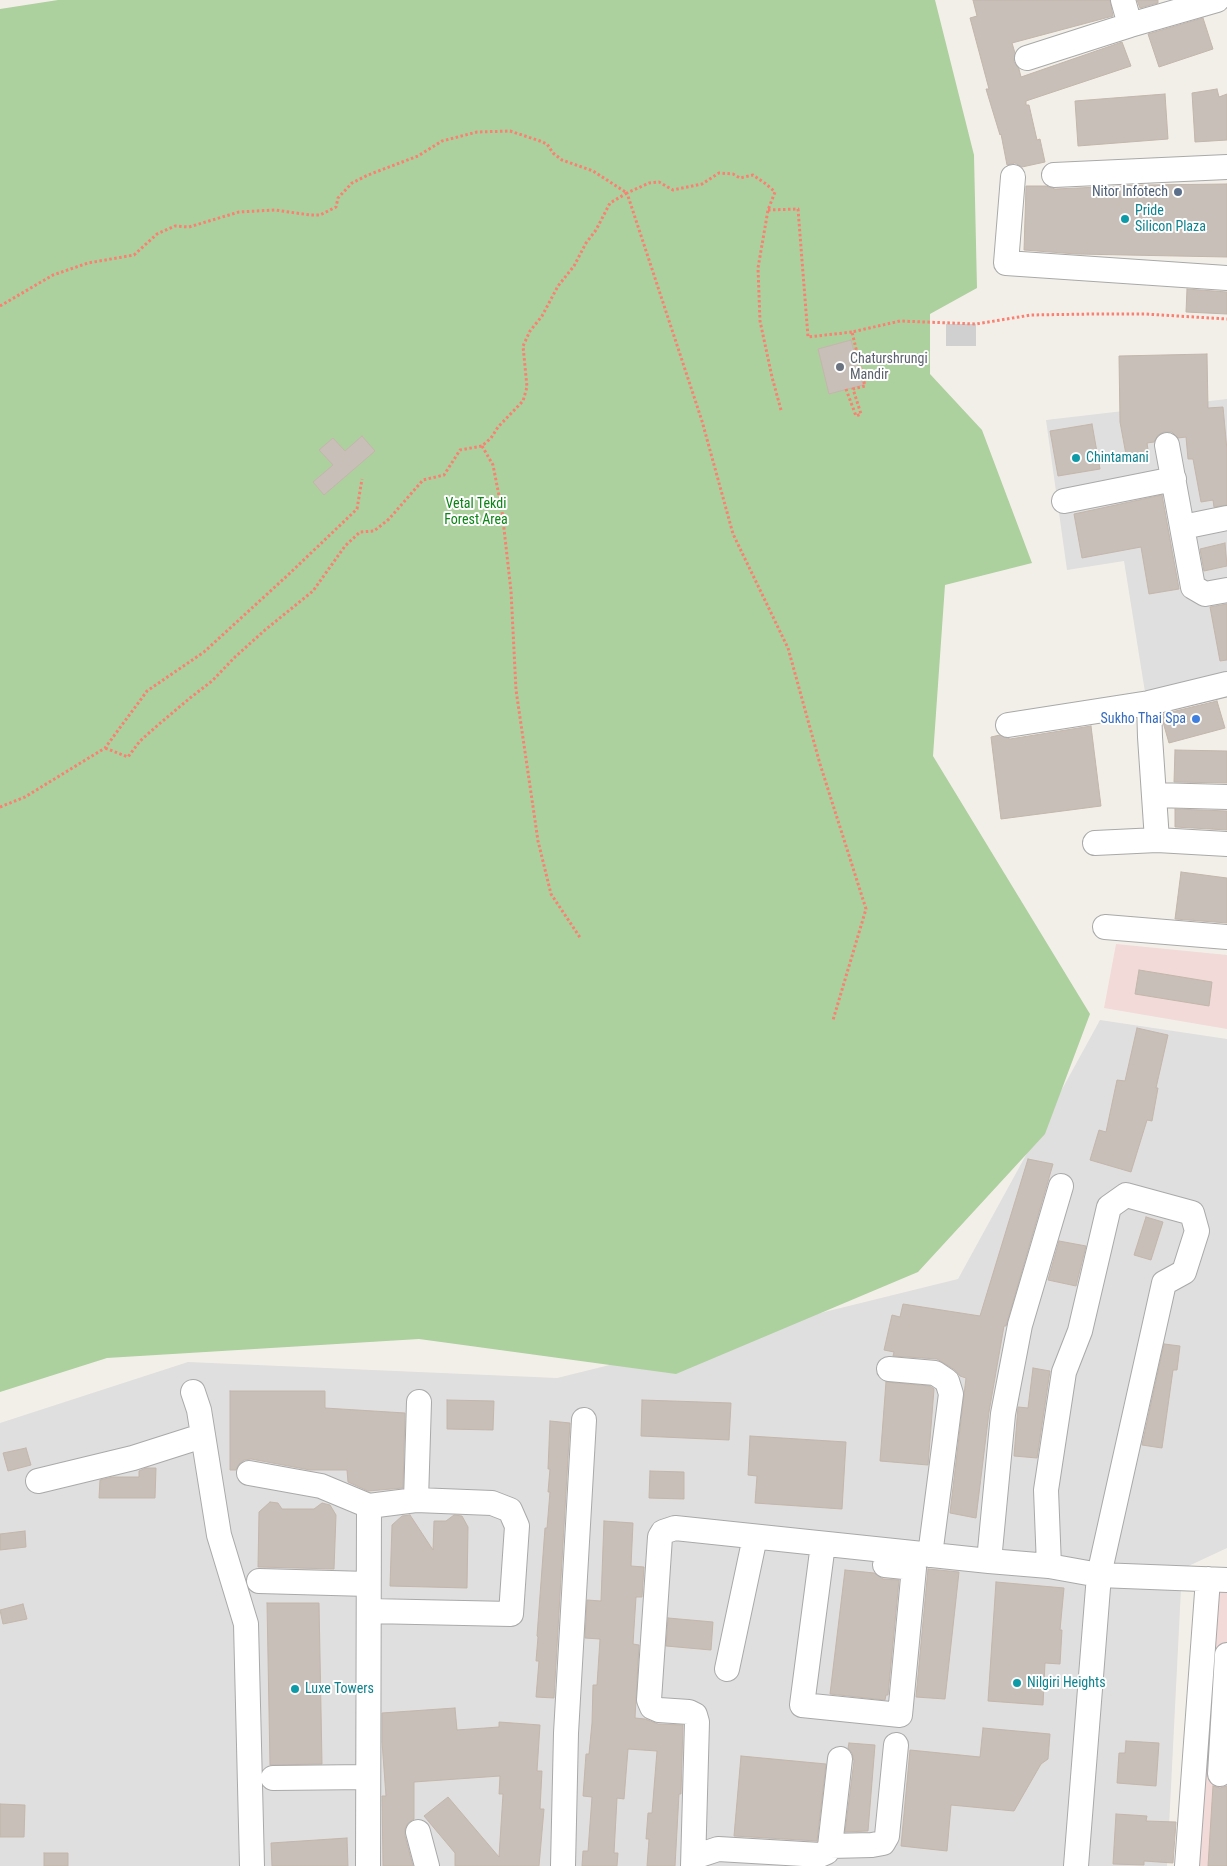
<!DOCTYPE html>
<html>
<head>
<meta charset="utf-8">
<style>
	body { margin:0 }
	canvas { display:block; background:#f2efe9 }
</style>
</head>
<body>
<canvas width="1227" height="1866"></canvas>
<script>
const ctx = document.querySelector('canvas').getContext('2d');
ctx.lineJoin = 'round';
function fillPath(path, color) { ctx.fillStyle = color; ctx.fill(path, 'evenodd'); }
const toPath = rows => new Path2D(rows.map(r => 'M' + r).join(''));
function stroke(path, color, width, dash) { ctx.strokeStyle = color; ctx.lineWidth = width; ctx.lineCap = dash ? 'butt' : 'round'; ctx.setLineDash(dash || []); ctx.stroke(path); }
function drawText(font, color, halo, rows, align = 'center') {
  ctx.font = font + ' "Roboto Condensed",sans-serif'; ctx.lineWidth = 4; ctx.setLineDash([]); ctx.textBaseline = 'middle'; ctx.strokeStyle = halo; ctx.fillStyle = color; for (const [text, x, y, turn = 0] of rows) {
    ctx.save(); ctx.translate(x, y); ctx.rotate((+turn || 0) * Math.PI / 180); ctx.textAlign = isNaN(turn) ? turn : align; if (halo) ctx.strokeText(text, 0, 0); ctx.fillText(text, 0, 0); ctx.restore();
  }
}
fillPath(toPath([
	[1227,399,1227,673,1145,692,1124,561,1067,570,1046,420],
	[1100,1020,1227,1039,1227,1548,1182,1569,1167,1866,0,1866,0,1423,188,1362,557,1378,958,1279]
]), '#e0dfdf');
fillPath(toPath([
	[1116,944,1227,955,1227,1029,1104,1008],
	[1227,1584,1227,1866,1183,1866,1198,1605]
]), '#f2dad9');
fillPath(toPath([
	[946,324,976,324,976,346,946,346]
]), '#d0d0d0');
fillPath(toPath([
	[58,0,935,0,974,155,977,288,930,314,930,374,982,430,1032,563,945,585,933,756,1090,1014,1045,1134,918,1272,676,1374,419,1339,107,1358,0,1392,0,9]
]), '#add19e');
const building = toPath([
	[973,0,1110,0,1113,16,1012,43,1015,53,1014,62,1019,69,1021,77,1122,42,1131,66,1026,101,1026,105,1029,105,1037,140,1040,139,1045,162,1022,167,1015,163,1007,165,1001,134,1000,135,986,89,989,89,970,18,977,16,973,0],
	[1137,0,1158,0,1158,3,1140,8,1137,0],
	[1203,18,1213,49,1159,67,1148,34,1203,18],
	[1217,89,1219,97,1227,94,1227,140,1195,142,1192,93,1217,89],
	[1165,94,1168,139,1078,146,1075,101,1165,94],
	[1227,184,1227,257,1076,254,1024,250,1026,186,1046,186,1055,189,1144,185,1227,184],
	[1187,289,1227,292,1227,314,1186,312,1187,289],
	[851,340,863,385,829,394,818,349,851,340],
	[1207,354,1208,408,1223,407,1227,450,1227,505,1214,507,1213,500,1201,502,1193,459,1188,459,1186,437,1178,438,1172,432,1164,432,1158,435,1154,442,1147,443,1149,456,1127,460,1120,422,1119,356,1207,354],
	[1092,424,1100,469,1058,476,1050,431,1092,424],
	[362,436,375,451,324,495,313,482,333,465,319,450,333,438,345,451,362,436],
	[1162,495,1179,589,1149,594,1141,547,1082,558,1074,514,1162,495],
	[1225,543,1227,566,1204,571,1200,549,1225,543],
	[1227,604,1227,660,1220,661,1210,607,1227,604],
	[1217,701,1225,728,1169,743,1163,722,1163,714,1217,701],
	[1091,726,1101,806,1001,819,991,737,1000,735,1010,739,1091,726],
	[1175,750,1227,751,1227,783,1174,782,1175,750],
	[1175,809,1227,811,1227,830,1175,827,1175,809],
	[1181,872,1227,878,1227,923,1175,919,1181,872],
	[1139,970,1212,982,1209,1006,1135,994,1139,970],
	[1137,1028,1168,1035,1156,1088,1158,1088,1152,1121,1147,1120,1131,1172,1090,1160,1099,1130,1106,1132,1117,1080,1125,1081,1137,1028],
	[1028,1159,1053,1164,1006,1326,1004,1326,989,1412,976,1518,950,1513,966,1378,960,1376,955,1370,937,1359,893,1356,894,1352,884,1350,892,1315,900,1317,903,1304,980,1316,1028,1159],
	[1146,1217,1163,1222,1151,1260,1134,1255,1146,1217],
	[1059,1241,1086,1246,1076,1286,1048,1280,1059,1241],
	[1164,1344,1180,1346,1177,1370,1173,1370,1162,1448,1142,1445,1164,1344],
	[1033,1368,1050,1371,1037,1458,1014,1456,1018,1407,1028,1408,1033,1368],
	[886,1382,930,1386,934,1389,928,1465,880,1461,886,1382],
	[230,1391,325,1391,325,1408,405,1413,403,1488,368,1491,348,1482,347,1470,310,1470,251,1459,244,1460,239,1464,236,1470,230,1470,230,1391],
	[447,1400,494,1401,493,1430,447,1429,447,1400],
	[642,1400,731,1403,729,1440,641,1436,642,1400],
	[550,1421,570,1423,554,1698,536,1697,539,1661,536,1661,538,1637,537,1636,545,1528,547,1528,550,1492,548,1492,550,1469,548,1469,550,1421],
	[750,1436,846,1442,842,1509,755,1503,757,1476,748,1475,750,1436],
	[26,1448,31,1465,8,1471,3,1453,26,1448],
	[146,1468,156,1468,155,1498,99,1498,100,1480,113,1477,139,1477,139,1471,146,1468],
	[650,1471,684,1472,684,1499,649,1498,650,1471],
	[270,1502,278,1503,282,1509,314,1509,322,1503,330,1505,336,1515,334,1569,258,1567,259,1512,270,1502],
	[410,1515,433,1550,434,1521,446,1521,454,1515,462,1516,468,1527,467,1588,390,1586,392,1525,402,1516,410,1515],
	[604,1521,633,1523,631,1566,644,1567,642,1597,636,1597,633,1644,639,1645,635,1718,645,1719,658,1724,683,1725,681,1794,679,1794,675,1866,647,1866,649,1839,646,1839,648,1813,652,1813,657,1751,628,1749,624,1799,617,1798,614,1853,618,1853,617,1866,582,1866,583,1851,588,1851,592,1797,583,1796,586,1754,589,1754,592,1723,593,1685,597,1685,600,1639,585,1638,587,1600,601,1601,604,1521],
	[25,1531,26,1547,0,1550,0,1534,25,1531],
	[928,1569,959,1572,945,1699,916,1697,928,1569],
	[845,1570,874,1573,883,1579,899,1580,888,1695,886,1695,885,1700,830,1694,845,1570],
	[996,1582,1064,1588,1060,1630,1062,1630,1060,1664,1045,1663,1043,1705,988,1701,996,1582],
	[267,1603,319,1603,322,1764,270,1765,267,1603],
	[23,1604,27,1619,3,1624,0,1610,23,1604],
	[668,1618,713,1622,711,1650,666,1646,668,1618],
	[455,1708,457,1730,499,1727,499,1722,540,1725,537,1771,542,1771,540,1809,544,1809,539,1866,455,1866,455,1853,424,1816,448,1797,499,1857,503,1794,499,1794,500,1776,414,1782,414,1819,408,1823,405,1829,405,1836,413,1866,383,1866,382,1796,386,1796,382,1742,382,1713,455,1708],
	[983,1728,1050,1734,1048,1759,1041,1764,1014,1811,951,1805,947,1851,901,1846,910,1750,980,1757,983,1728],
	[1126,1741,1159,1743,1156,1786,1117,1783,1119,1753,1125,1753,1126,1741],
	[849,1743,875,1745,868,1831,845,1832,854,1761,852,1753,848,1748,849,1743],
	[741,1756,826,1764,817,1841,734,1836,741,1756],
	[1213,1786,1220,1788,1227,1786,1227,1866,1208,1866,1213,1786],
	[0,1804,25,1805,24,1837,0,1837,0,1804],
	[1116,1814,1147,1816,1146,1821,1176,1822,1173,1863,1144,1861,1144,1865,1113,1864,1116,1814],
	[347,1838,348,1866,272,1866,271,1843,347,1838],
	[44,1853,68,1853,68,1866,44,1866,44,1853]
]);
fillPath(building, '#c7bfb8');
stroke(building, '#c4b6ab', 1);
const minor = toPath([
	[1123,0,1130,25],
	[1027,58,1130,25,1217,0],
	[1054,175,1227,167],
	[1013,177,1006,263,1227,278],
	[1167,445,1193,587,1205,594,1227,590],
	[1064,501,1174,479],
	[1183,527,1227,518],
	[1008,725,1149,703],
	[1154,795,1227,797],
	[1157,840,1227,844],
	[1095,843,1157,840,1150,737,1149,703,1227,684],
	[1105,927,1227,937],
	[889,1369,935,1373,947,1381,951,1394,930,1555],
	[193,1392,199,1410,219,1535,246,1624,252,1866],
	[249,1473,321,1486,369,1506],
	[38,1481,133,1458,202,1436],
	[416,1500,419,1402],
	[823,1544,802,1705,900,1715,914,1568,885,1565],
	[989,1561,1003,1414,1020,1325,1061,1186],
	[1049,1566,1046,1490,1064,1372,1080,1331,1109,1207,1126,1195,1192,1213,1197,1231,1184,1272,1164,1283,1099,1575,1076,1866],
	[259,1581,368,1584],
	[727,1669,755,1537],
	[1220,1774,1227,1655],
	[273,1778,368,1777],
	[418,1832,427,1866],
	[830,1846,872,1845,883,1843,887,1836,896,1745],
	[694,1857,718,1849,820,1855,827,1852,830,1846,840,1759],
	[368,1866,369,1506,416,1500,492,1503,510,1510,517,1526,511,1614,369,1611],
	[563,1866,566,1733,584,1420],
	[693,1866,697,1722,695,1715,689,1712,659,1710,652,1707,649,1700,660,1537,663,1532,675,1528,989,1561,1049,1566,1099,1575,1227,1580],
	[1187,1866,1208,1579]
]);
stroke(minor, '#a9a9a9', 26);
stroke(toPath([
	[768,210,798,209,808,337,852,332],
	[0,306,53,275,88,263,134,255,157,234,175,226,189,227,239,212,275,210,310,215,320,215,336,207,338,198,352,183,368,175,418,156,442,141,477,132,510,131,540,141,547,144,553,153,562,160,593,171,627,193,610,203,596,230,586,243,574,266,558,286,542,316,530,331,523,346,527,387,523,401,498,427,491,438,482,446,460,450,444,475,423,480,389,519,374,531,360,532,345,546,313,591,265,630,235,657,212,681,190,698,158,725,140,741,128,757,105,748],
	[846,389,856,416,861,414,853,389,865,386,852,332,900,321,976,324,1031,315,1092,314,1145,314,1227,319],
	[781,410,772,377,760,321,758,268,768,210,775,192,766,184,753,175,740,178,733,174,719,173,702,184,673,190,659,182,649,183,627,193,702,421,733,534,788,648,820,764,866,909,833,1020],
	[482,446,493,465,502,511,511,591,516,690,538,841,551,894,581,939],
	[0,807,25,797,105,748,147,691,204,652,289,574,357,509,362,479]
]), '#fa8072', 3, [2.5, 2.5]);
stroke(minor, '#fff', 24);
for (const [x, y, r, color] of [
	[1178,192,5,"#5c6f8a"],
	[1125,219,5,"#0f9aa8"],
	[840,367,5,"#6b7280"],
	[1076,458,5,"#0f9aa8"],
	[1196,719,5,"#3f7fe0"],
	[1017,1683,5,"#0f9aa8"],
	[295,1689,5,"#0f9aa8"]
]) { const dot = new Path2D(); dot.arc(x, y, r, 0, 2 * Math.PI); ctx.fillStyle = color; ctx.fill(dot); stroke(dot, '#fff', 2); }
drawText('14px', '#4e5e75', '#fff', [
	["Nitor Infotech",1168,192]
], 'right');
drawText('14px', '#0d838f', '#fff', [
	["Pride",1135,211],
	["Silicon Plaza",1135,227],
	["Chintamani",1086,458],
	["Nilgiri Heights",1027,1683],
	["Luxe Towers",305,1689]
], 'left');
drawText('14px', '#5b616d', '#fff', [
	["Chaturshrungi",850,359],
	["Mandir",850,375]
], 'left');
drawText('14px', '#0c8416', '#fff', [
	["Vetal Tekdi",476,504],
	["Forest Area",476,520]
]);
drawText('14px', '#366cbe', '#fff', [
	["Sukho Thai Spa",1186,719]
], 'right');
</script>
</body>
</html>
